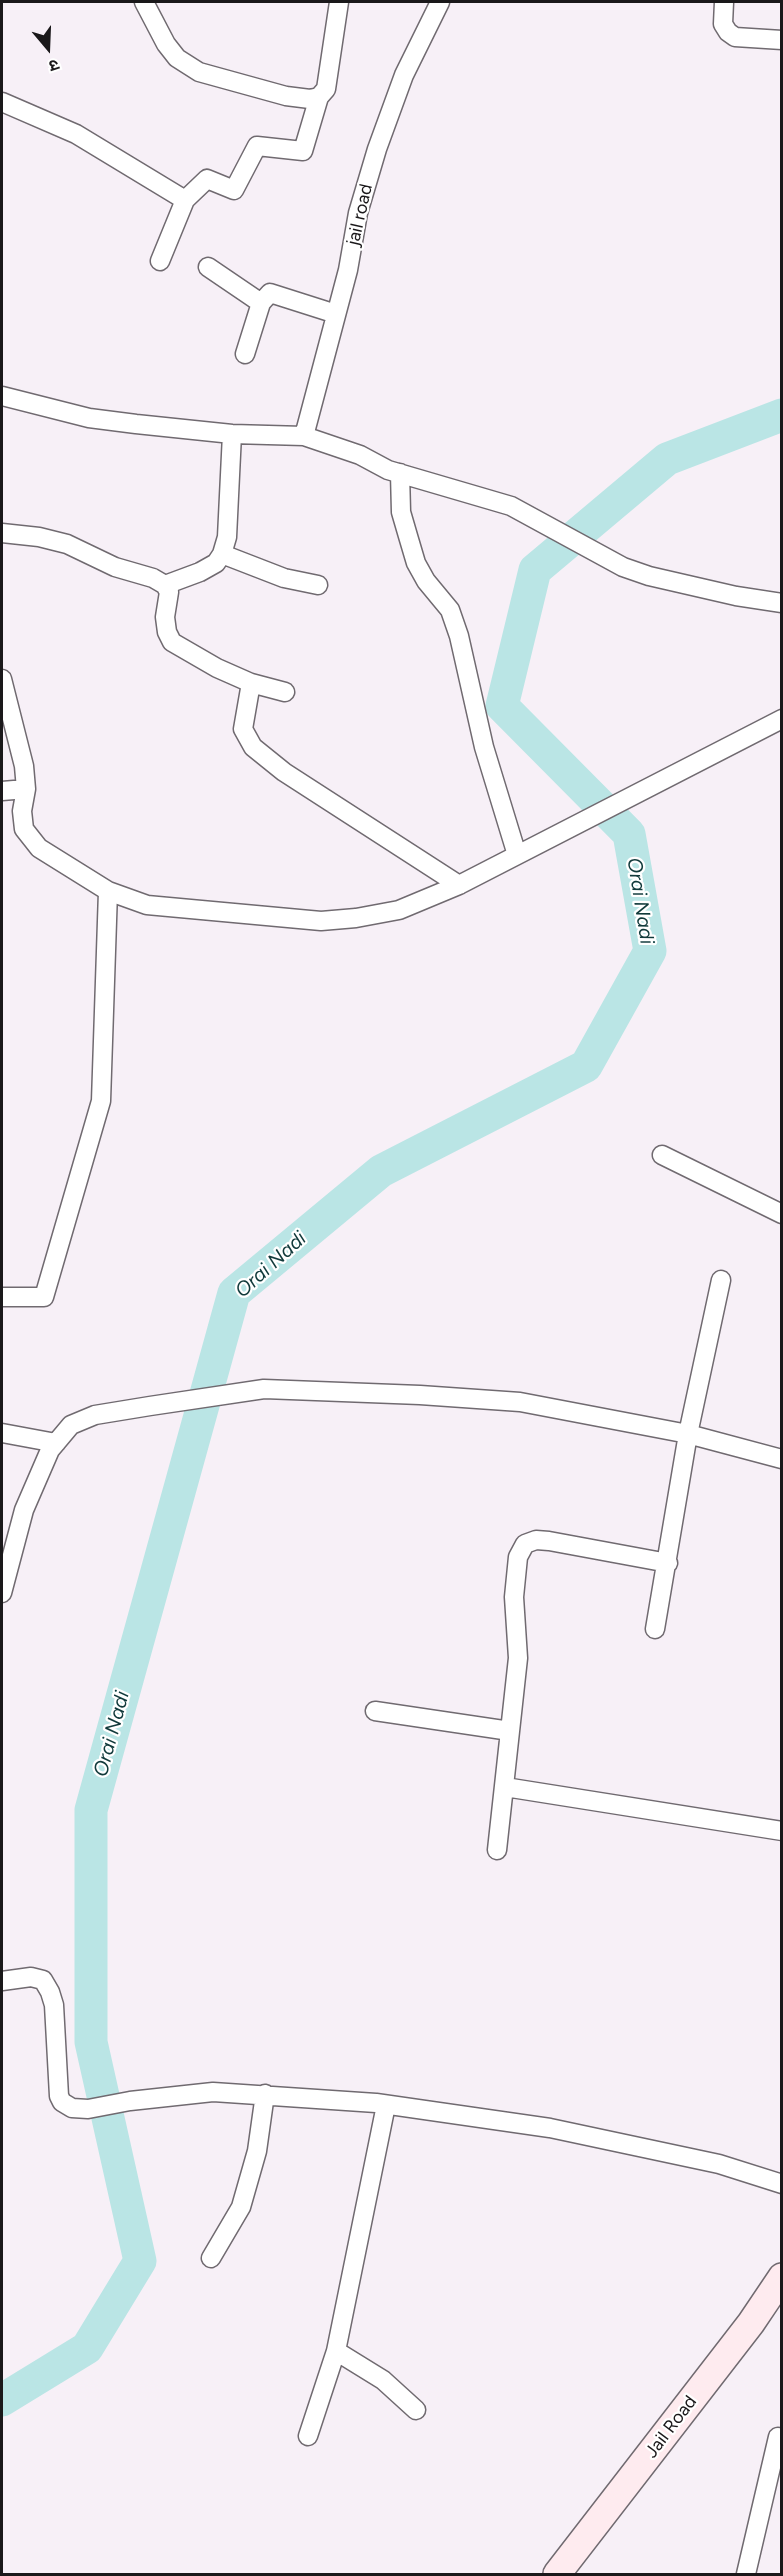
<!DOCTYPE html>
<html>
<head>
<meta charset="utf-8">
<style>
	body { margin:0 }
	#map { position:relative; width:783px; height:2576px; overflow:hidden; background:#f7f0f7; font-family:Figtree,"Noto Sans Devanagari",sans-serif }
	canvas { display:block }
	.frame { position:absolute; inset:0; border:3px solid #1a181a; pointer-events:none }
	.north { position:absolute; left:18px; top:18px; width:60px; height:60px; -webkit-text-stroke:4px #fff; paint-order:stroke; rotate:161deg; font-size:16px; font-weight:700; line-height:24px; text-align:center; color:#1a181a }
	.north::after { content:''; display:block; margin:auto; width:21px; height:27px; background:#1a181a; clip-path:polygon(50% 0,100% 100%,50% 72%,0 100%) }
</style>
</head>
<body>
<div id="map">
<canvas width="783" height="2576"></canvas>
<div class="frame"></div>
<div class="north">उ</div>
</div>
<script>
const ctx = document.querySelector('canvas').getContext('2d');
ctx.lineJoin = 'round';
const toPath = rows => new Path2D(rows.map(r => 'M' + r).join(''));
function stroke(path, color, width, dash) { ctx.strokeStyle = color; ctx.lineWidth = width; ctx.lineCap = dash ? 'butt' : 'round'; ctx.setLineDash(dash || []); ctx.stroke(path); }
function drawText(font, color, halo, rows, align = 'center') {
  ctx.font = font + ' Figtree,sans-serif'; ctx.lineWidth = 4.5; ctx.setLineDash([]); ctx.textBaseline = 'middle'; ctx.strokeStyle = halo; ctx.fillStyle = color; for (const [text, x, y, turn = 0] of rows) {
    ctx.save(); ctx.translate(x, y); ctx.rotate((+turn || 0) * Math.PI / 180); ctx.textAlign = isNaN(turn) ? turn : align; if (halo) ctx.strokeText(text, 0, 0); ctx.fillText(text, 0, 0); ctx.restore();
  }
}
stroke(toPath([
	[2,2400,87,2348,140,2261,91,2042,91,1810,234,1293,381,1171,586,1066,650,951,629,834,502,706,535,570,667,459,782,415]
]), '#bae5e5', 33);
const street = toPath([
	[144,2,166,44,177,58,199,72,286,96,310,99,319,97,326,89,339,2],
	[724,2,723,24,728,32,735,37,782,40],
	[2,102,76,134,185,200],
	[160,261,185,200,207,179,234,190,257,146,303,151,319,97],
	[208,267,261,303,270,293,336,314],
	[245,354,261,303],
	[2,396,89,418,136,424,232,434,304,436,360,455,388,470,511,506,623,567,649,576,736,596,782,603],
	[304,436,348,270,358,213,377,149,404,75,440,2],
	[400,473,401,512,408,536,416,563,426,581,450,610,459,636,484,747,517,855],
	[2,533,39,537,67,544,115,567,153,578,165,585,169,592,165,617,167,632,172,642,217,668,251,683,285,692],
	[222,554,284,578,318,585],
	[165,585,200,572,216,563,222,554,227,537,232,434],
	[2,679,24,766,26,789,22,811,24,829,39,848,108,891,147,905,321,921,356,918,399,910,459,885,782,719],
	[251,683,243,729,253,747,284,772,459,885],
	[2,791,26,789],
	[662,1155,782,1214],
	[2,1297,44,1297,101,1101,108,891],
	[2,1433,56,1443],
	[2,1593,24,1510,50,1450,71,1425,95,1415,150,1406,264,1389,420,1395,520,1402,688,1434,782,1459],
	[655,1629,688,1434,721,1280],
	[375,1711,510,1731],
	[505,1787,782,1831],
	[497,1850,518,1658,514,1597,518,1557,525,1544,536,1540,549,1541,668,1563],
	[2,1981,31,1977,43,1980,50,1992,54,2005,59,2096,62,2102,72,2108,88,2109,130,2101,213,2092,376,2103,550,2128,719,2164,782,2184],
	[211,2258,241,2207,257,2151,265,2094],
	[336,2351,383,2380,416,2410],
	[308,2436,336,2351,386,2105],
	[746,2574,778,2437]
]);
const secondary = toPath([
	[557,2574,751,2323,782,2277]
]);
stroke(street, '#706a70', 21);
stroke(secondary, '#706a70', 30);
stroke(street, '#fff', 18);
stroke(secondary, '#feebef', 27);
drawText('18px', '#1a181a', '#fff', [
	["jail road",360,215,-77],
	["Jail Road",671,2427,-53]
]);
drawText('italic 20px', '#113a3b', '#fff', [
	["Orai Nadi",640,901,81],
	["Orai Nadi",271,1265,-42],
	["Orai Nadi",112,1734,-75]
]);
</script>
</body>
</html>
